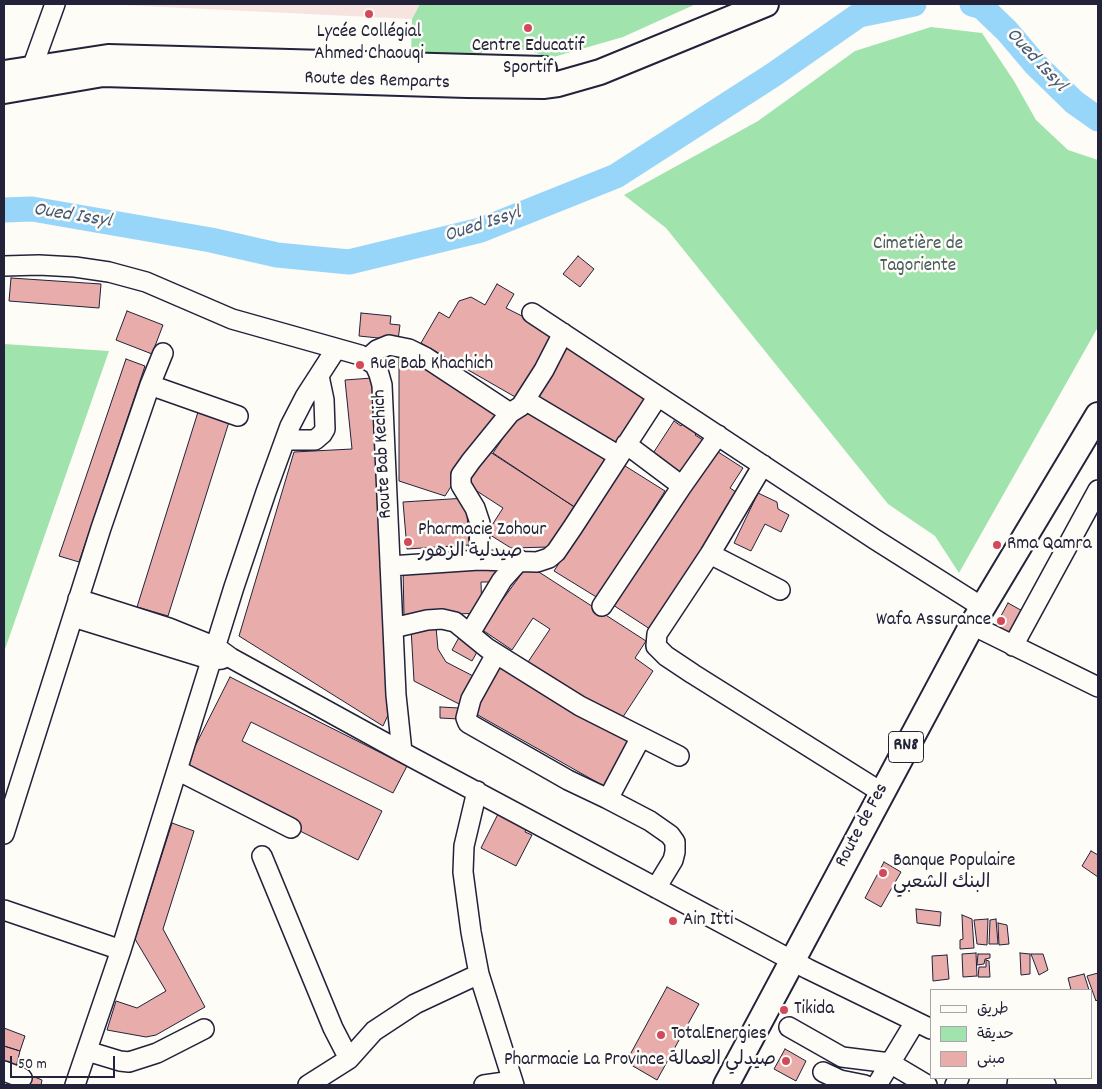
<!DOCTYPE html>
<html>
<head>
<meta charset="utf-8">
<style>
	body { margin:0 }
	#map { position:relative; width:1102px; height:1089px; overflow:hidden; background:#fdfcf7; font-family:Dekko,"Playpen Sans Arabic",sans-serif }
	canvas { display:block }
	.frame { position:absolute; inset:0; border:5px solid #22223b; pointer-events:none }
	.legend { position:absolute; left:930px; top:989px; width:162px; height:90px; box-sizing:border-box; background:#fdfcf7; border:1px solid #a5a5ac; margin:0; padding:6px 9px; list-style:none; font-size:15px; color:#22223b }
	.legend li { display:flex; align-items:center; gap:10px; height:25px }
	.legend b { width:25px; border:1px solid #a5a5ac }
	.scale { position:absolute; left:10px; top:1056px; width:105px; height:22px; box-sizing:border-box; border:2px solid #22223b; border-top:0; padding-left:6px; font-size:15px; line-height:18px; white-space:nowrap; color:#22223b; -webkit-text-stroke:4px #fdfcf7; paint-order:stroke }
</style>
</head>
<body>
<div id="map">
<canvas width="1102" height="1089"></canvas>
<div class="frame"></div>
<ul class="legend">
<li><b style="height:6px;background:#fdfcf7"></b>طريق</li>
<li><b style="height:14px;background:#a0e3ad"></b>حديقة</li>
<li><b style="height:14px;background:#e8adab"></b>مبنى</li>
</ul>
<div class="scale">50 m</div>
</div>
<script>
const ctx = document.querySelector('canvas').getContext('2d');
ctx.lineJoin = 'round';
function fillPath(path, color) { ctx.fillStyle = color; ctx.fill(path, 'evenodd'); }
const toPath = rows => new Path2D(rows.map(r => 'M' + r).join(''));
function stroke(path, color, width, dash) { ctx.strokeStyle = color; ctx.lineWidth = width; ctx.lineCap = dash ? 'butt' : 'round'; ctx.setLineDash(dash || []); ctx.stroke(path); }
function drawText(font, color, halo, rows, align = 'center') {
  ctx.font = font + ' Dekko,"Playpen Sans Arabic",sans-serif'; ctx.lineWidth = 5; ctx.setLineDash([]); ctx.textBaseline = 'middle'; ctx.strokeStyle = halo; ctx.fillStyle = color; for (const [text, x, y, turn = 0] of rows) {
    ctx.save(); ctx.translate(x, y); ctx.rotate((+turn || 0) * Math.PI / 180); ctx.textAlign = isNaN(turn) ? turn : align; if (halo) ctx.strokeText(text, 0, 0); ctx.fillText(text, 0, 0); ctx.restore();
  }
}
fillPath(toPath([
	[101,4,420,4,412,19]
]), '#f7e4e0');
fillPath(toPath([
	[420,4,696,4,623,37,550,58,528,50,484,49,477,61,411,55,412,19],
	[931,27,982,33,1014,81,1036,120,1068,150,1098,160,1098,327,959,573,935,536,888,504,666,228,624,195,758,121,855,51],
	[4,344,109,351,4,652]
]), '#a0e3ad');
stroke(toPath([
	[972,4,982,7,1007,31,1035,64,1074,102,1098,119],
	[4,210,32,209,211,240,277,255,349,262,481,230,616,176,773,75,859,15,914,4]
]), '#98d6f9', 25);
const building = toPath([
	[578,256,594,269,580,287,563,274,578,256],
	[11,278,101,284,99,308,9,301,11,278],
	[497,284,514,294,506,308,558,334,517,398,421,343,439,312,449,318,459,301,471,297,485,305,497,284],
	[127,311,163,325,152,354,116,340,127,311],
	[361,313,391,316,390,324,400,325,398,340,359,336,361,313],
	[566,342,648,395,614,450,531,397,566,342],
	[399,349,498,412,445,496,399,481,399,349],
	[126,359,145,366,79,562,59,556,126,359],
	[372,378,393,704,383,726,239,636,294,452,352,449,345,380,372,378],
	[525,405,609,456,576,508,493,453,525,405],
	[198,412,229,422,168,616,137,607,198,412],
	[674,421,681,426,683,423,698,432,695,435,703,440,679,477,650,458,674,421],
	[487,450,576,508,550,547,511,548,487,533,503,508,466,484,487,450],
	[715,450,743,468,730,488,742,496,653,631,613,605,715,450],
	[622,464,665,491,598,598,554,571,622,464],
	[758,493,777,502,778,509,789,515,781,532,765,524,751,551,734,543,758,493],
	[466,498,469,545,407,549,403,502,466,498],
	[498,564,499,582,481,582,482,613,404,616,403,567,498,564],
	[528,565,646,641,635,658,653,671,619,723,528,662,550,629,533,618,512,650,481,629,528,565],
	[1008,603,1026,613,1013,635,996,625,1008,603],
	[436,627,438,649,446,662,475,677,461,705,414,681,411,628,436,627],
	[462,632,482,643,472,661,452,650,462,632],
	[496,661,636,740,609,789,469,710,496,661],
	[230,677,407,766,393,793,251,722,242,741,382,811,358,860,182,772,230,677],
	[440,707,459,708,459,719,440,718,440,707],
	[498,814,526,829,525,832,532,835,516,866,481,848,498,814],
	[172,823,194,831,163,929,205,1007,156,1035,146,1037,107,1030,116,1001,137,1008,166,991,135,939,172,823],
	[1091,851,1098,855,1098,877,1082,866,1091,851],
	[884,862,901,872,881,907,865,898,884,862],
	[916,909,941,912,940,926,917,923,916,909],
	[962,915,972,919,974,948,960,949,960,940,963,939,962,915],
	[988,919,987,945,977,944,974,920,988,919],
	[996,919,998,944,989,944,990,920,996,919],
	[998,923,1007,925,1009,944,999,945,998,923],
	[976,953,977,976,963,977,962,954,976,953],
	[1020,953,1030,954,1030,974,1021,975,1020,953],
	[978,954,990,954,990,958,985,959,984,964,977,965,978,954],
	[1031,954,1043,954,1048,970,1039,975,1031,954],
	[947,955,949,979,933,981,932,956,947,955],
	[986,960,989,961,990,977,978,977,979,967,986,967,986,960],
	[1098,973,1098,999,1096,1001,1087,976,1098,973],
	[1084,974,1089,990,1071,990,1068,978,1084,974],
	[667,987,699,1004,657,1080,626,1062,667,987],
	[4,1028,25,1036,20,1051,4,1046,4,1028],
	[4,1046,20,1051,16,1067,4,1063,4,1046],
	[785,1049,806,1061,796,1081,774,1069,785,1049],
	[32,1076,42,1080,41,1085,30,1085,32,1076]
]);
fillPath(building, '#e8adab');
stroke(building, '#22223b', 1);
const minor = toPath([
	[32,68,55,4],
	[4,266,39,265,75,267,109,272,146,282,232,319,360,355,375,365,379,374,382,385,396,695,402,752],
	[532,313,876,540,982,607],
	[367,359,377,350,389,345,409,349,425,357,510,413],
	[150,385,238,416],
	[525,400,619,456],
	[285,440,315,440,322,434,325,429,324,400,319,376],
	[626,444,682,486,718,435],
	[763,465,710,554,657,634,656,646,666,656,693,674,881,792],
	[710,554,780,590],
	[479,560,480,523,475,508,461,485,461,475,471,461,510,413,521,406,544,370,563,333],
	[390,566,479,560,537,562,549,558,556,552,573,527,658,396],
	[78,599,169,628,216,647,231,658,402,752,808,969,931,1029],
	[602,606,682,486],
	[73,617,212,660,222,659],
	[972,625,1098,687],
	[393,628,427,620,442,619,455,622,487,648,580,706,679,756],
	[470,633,502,580,520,560],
	[1013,646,1098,490],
	[496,654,471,699,466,718,468,723,568,780,608,799],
	[641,737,608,799,650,821,670,835,675,842,675,852,673,860,656,888],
	[177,770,291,828],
	[477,791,464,846,463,872,471,932,479,974,514,1085],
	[4,834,101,528,150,385,163,353],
	[262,856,333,1028,349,1059],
	[4,910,121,950],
	[789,1027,842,1057,890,1063,927,1085],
	[87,1051,120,1061,129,1062,157,1053,204,1029],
	[4,1071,22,1078],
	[823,1072,840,1080,865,1085],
	[1031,1078,1046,1085],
	[75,1085,121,950,234,587,266,492,290,426,305,397,336,349],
	[308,1085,349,1059,374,1031,415,1004,479,974],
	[484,1085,512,1081],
	[877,1085,915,1022],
	[955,1085,959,1078],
	[1017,1085,1018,1078]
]);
const major = toPath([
	[4,73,108,57,544,69],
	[4,91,103,74,467,85,543,86,558,84,600,72,766,4],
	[726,1085,972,625,1098,415]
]);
stroke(minor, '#22223b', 22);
stroke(major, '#22223b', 28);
stroke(minor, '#fdfcf7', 19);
stroke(major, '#fdfcf7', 24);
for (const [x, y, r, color] of [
	[369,14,5,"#d1495b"],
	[528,28,5,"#d1495b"],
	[360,365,5,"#d1495b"],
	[408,542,5,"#d1495b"],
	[997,545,5,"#d1495b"],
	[1001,621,5,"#d1495b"],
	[883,873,5,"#d1495b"],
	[673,921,5,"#d1495b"],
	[784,1010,5,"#d1495b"],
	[661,1035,5,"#d1495b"],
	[786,1061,5,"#d1495b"]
]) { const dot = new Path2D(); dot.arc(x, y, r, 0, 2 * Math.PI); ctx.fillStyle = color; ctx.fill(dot); stroke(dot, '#fdfcf7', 2); }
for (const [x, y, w] of [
	[906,747,35]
]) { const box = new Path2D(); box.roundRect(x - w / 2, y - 15.5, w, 31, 4); ctx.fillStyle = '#fdfcf7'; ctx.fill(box); stroke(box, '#22223b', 1); }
drawText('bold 18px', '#22223b', null, [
	["RN8",906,747]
]);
drawText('19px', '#22223b', '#fdfcf7', [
	["Lycée Collégial",369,33,"center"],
	["Ahmed Chaouqi",369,55,"center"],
	["Centre Educatif",528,47,"center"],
	["Sportif",528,69,"center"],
	["Rue Bab Khachich",370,365],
	["Pharmacie Zohour",418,531],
	["صيدلية الزهور",418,553],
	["Rma Qamra",1007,545],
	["Wafa Assurance",991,621,"right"],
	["Banque Populaire",893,862],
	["البنك الشعبي",893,884],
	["Ain Itti",683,921],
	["Tikida",794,1010],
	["TotalEnergies",671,1035],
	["Pharmacie La Province صيدلي العمالة",776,1061,"right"]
], 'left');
drawText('19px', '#22223b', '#fdfcf7', [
	["Route des Remparts",377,82,2],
	["Route Bab Kechich",384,454,-93],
	["Route de Fes",863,826,-62]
]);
drawText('19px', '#485c5d', '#fdfcf7', [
	["Cimetière de",918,245],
	["Tagoriente",918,267]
]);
drawText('italic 20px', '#455874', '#fdfcf7', [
	["Oued Issyl",1035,61,47],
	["Oued Issyl",72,217,9],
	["Oued Issyl",483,226,-18]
]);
</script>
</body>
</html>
